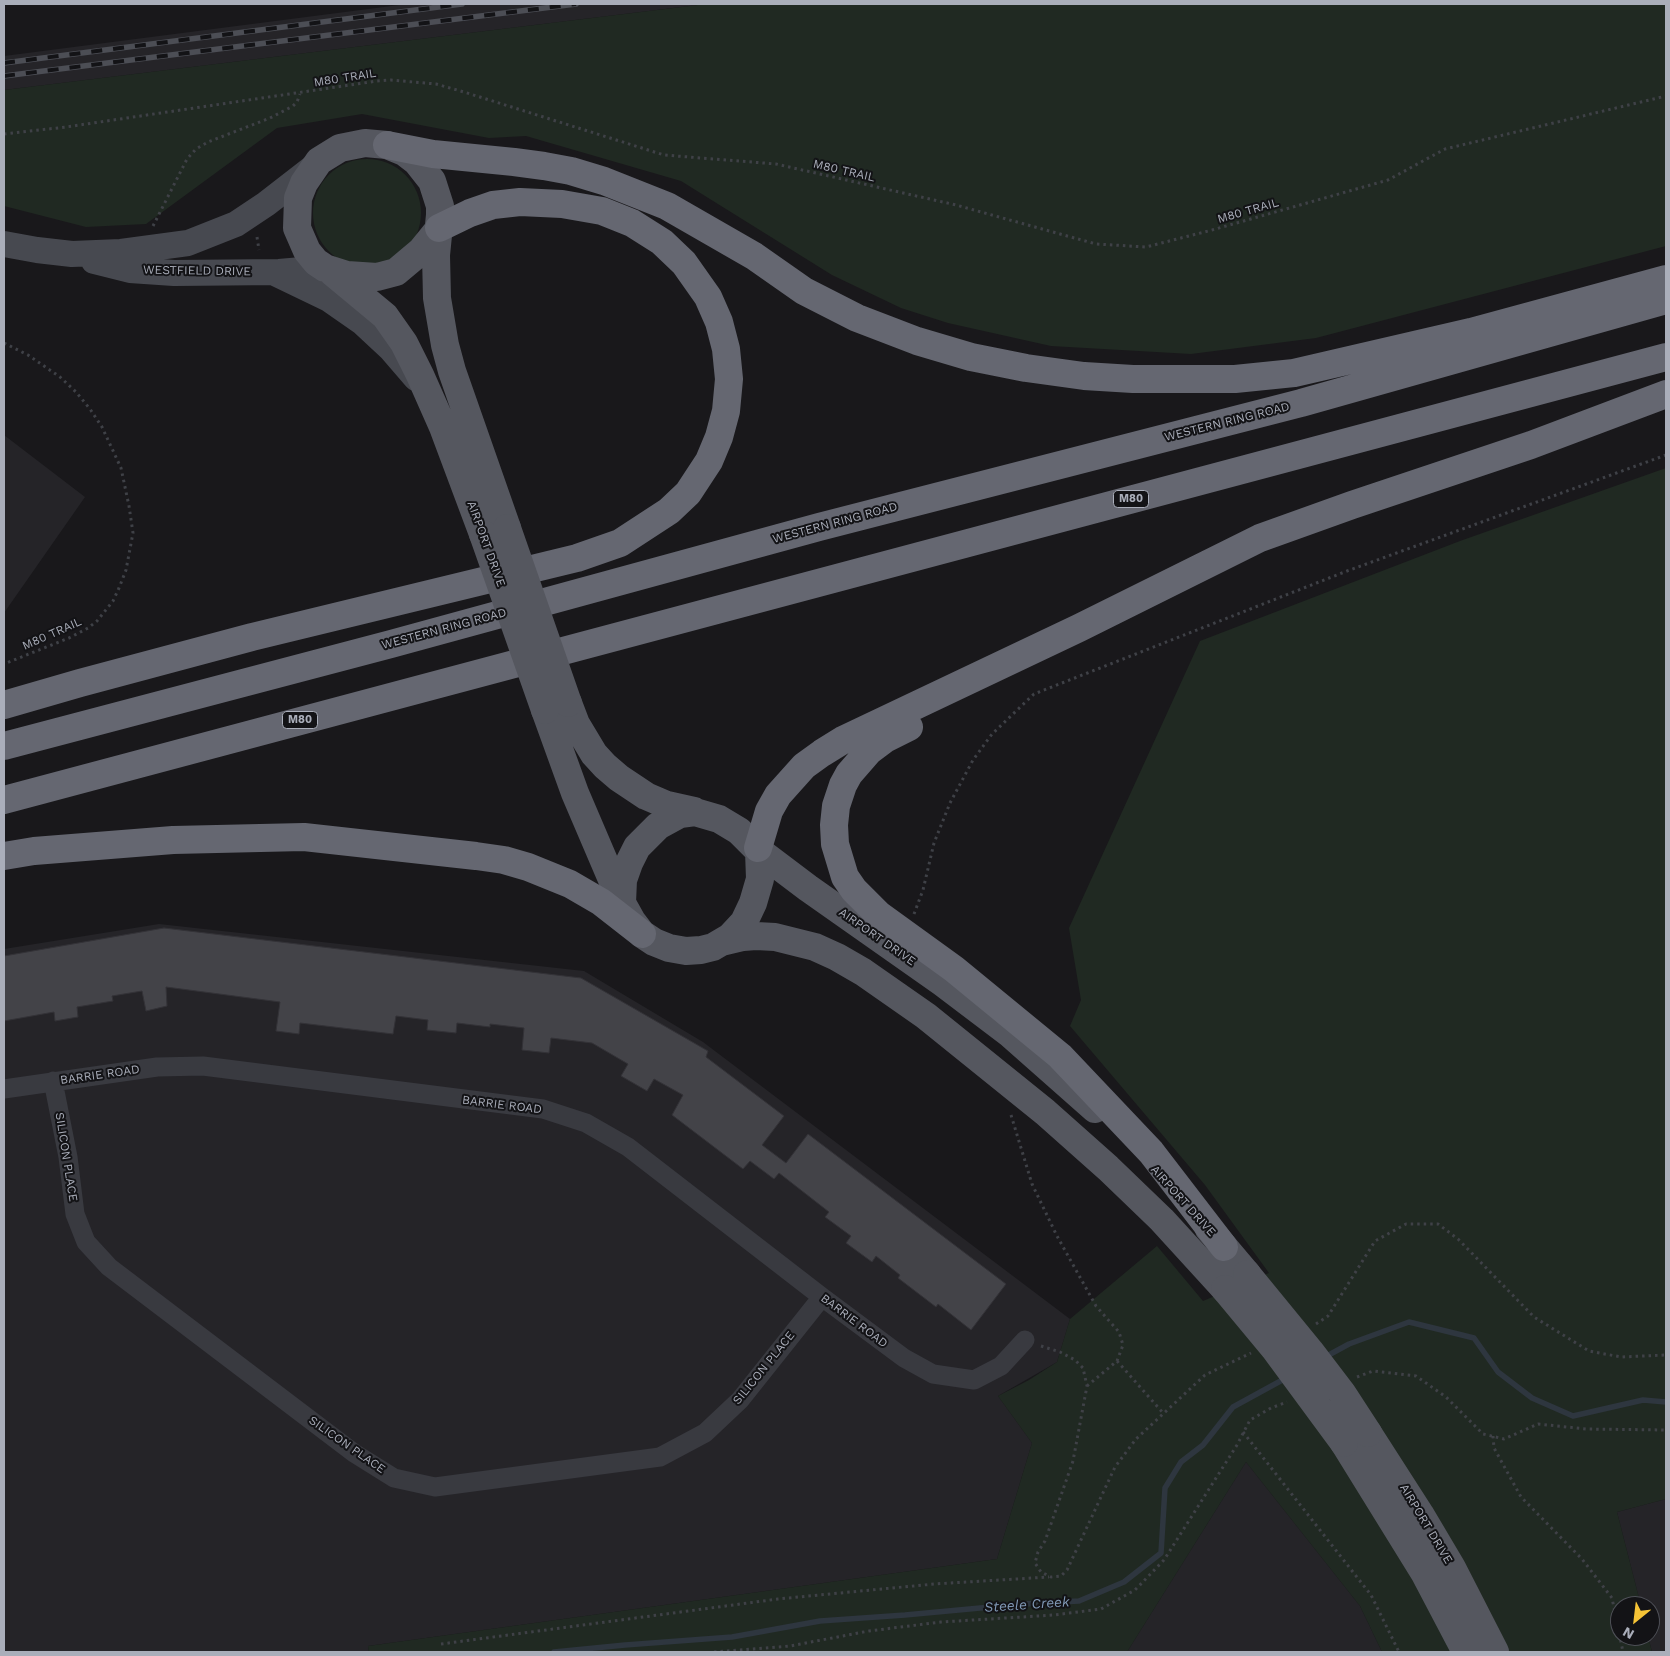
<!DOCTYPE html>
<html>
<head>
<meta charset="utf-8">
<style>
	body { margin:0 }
	#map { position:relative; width:1670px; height:1656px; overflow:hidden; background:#19181b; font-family:"Work Sans",sans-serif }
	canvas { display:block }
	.frame { position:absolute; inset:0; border:5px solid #aaaeba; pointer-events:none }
	.north { position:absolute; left:1610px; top:1596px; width:50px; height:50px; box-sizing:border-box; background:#131316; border:1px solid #4f5158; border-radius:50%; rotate:209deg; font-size:14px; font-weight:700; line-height:20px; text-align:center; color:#aaaeba }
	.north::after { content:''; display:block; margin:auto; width:18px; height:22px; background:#f5c336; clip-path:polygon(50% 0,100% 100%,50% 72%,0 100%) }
</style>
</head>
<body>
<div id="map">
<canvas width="1670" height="1656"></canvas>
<div class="frame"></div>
<div class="north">N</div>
</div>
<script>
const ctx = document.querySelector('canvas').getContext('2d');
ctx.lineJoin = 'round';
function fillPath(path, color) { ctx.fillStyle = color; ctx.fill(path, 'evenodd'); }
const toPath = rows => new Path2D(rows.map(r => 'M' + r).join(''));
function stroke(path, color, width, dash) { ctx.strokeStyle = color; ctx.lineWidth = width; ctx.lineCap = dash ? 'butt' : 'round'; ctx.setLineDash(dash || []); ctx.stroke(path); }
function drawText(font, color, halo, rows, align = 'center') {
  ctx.font = font + ' "Work Sans",sans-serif'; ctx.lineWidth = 4; ctx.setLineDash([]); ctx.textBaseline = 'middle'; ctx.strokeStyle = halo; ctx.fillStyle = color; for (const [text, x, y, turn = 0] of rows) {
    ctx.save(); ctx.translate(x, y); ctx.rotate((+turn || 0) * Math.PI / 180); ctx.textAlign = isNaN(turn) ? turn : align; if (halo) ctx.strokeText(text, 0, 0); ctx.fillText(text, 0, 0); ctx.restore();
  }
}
fillPath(toPath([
	[407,4,706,4,4,90,4,56],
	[4,435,85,497,4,613],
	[159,924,584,971,703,1042,1070,1319,1057,1362,998,1396,1032,1443,997,1559,368,1646,369,1652,4,1652,4,949],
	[1246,1462,1360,1606,1382,1652,1127,1652],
	[1666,1499,1666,1652,1652,1652,1648,1636,1650,1636,1650,1606,1641,1606,1617,1512]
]), '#252428');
fillPath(toPath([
	[706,4,1666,4,1666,246,1316,338,1191,354,1051,346,948,323,901,308,832,275,681,181,526,136,489,138,362,114,277,128,146,224,86,227,4,206,4,90],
	'313 213a54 54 0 1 1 108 0a54 54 0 1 1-108 0Z',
	[1666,468,1666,1499,1617,1512,1641,1606,1620,1606,1620,1636,1648,1636,1652,1652,1382,1652,1360,1606,1246,1462,1127,1652,369,1652,368,1646,997,1559,1032,1443,998,1396,1029,1380,1057,1362,1070,1319,1157,1246,1203,1301,1269,1273,1205,1185,1070,1026,1081,1000,1069,928,1200,641,1460,541]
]), '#202922');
stroke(toPath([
	[1325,1357,1349,1344,1409,1322,1474,1338,1498,1372,1532,1398,1573,1416,1643,1400,1666,1402],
	[554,1652,625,1645,732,1637,820,1621,905,1615,1023,1604,1079,1601,1124,1582,1161,1553,1165,1488,1181,1462,1203,1445,1233,1407,1286,1378]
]), '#2e363f', 5.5);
const building = toPath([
	[164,928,581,978,708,1051,706,1057,784,1116,762,1145,786,1163,808,1134,1006,1284,971,1330,938,1304,936,1307,898,1278,900,1275,876,1256,872,1262,846,1243,851,1236,825,1217,829,1212,779,1173,774,1179,750,1161,743,1169,672,1115,683,1095,654,1079,647,1091,621,1076,628,1064,592,1043,551,1038,549,1053,522,1050,524,1028,490,1024,490,1027,457,1023,456,1033,427,1030,428,1020,396,1016,393,1034,300,1023,299,1034,276,1031,280,1002,166,987,167,1006,146,1011,142,991,112,996,113,1001,77,1007,78,1017,55,1021,54,1012,4,1021,4,956,164,928]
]);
fillPath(building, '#434348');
stroke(building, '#333237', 1);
stroke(toPath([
	[4,134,66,127,377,81,391,80,436,84,464,92,664,155,776,164,956,205,1096,244,1146,247,1212,230,1388,180,1445,149,1666,96],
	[153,226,187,159,196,149,208,142,270,118,293,106,297,102,300,94],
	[257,237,259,250],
	[4,343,28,355,60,377,76,392,90,409,102,427,121,468,129,506,133,533,126,570,119,588,113,601,97,621,88,628,69,638,4,664],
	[914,914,923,890,934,843,950,803,973,760,992,734,1034,694,1347,571,1666,455],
	[1011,1115,1032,1184,1057,1236,1096,1306,1119,1332,1123,1345,1117,1361,1087,1386],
	[1316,1324,1328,1316,1375,1241,1406,1224,1438,1224,1458,1239,1534,1317,1589,1351,1621,1357,1666,1355],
	[1041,1346,1060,1352,1075,1360,1083,1368,1087,1386,1073,1461,1045,1541,1038,1552,1035,1563,1041,1572,1051,1577,1061,1576,1067,1570,1115,1467,1136,1439,1205,1375,1251,1353],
	[1117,1361,1164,1414],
	[1357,1377,1373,1371,1416,1376,1446,1397,1483,1434,1504,1439,1538,1424,1586,1429,1666,1430],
	[1243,1432,1371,1595,1399,1652],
	[1493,1436,1494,1448,1521,1497,1582,1559,1612,1598,1623,1652],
	[441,1644,778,1599,934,1584,1049,1577],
	[714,1652,790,1646,869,1631,941,1622,1054,1615,1101,1609,1135,1590,1164,1560,1237,1445,1250,1420,1271,1408,1287,1402]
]), '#3f4147', 3, [2.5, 4]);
stroke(toPath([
	[53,1081,68,1157,75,1214,86,1242,109,1267,354,1453,394,1478,435,1487,660,1457,705,1433,740,1400,822,1297],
	[4,1089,157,1067,203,1066,543,1109,586,1123,628,1147,822,1297,904,1358,933,1374,974,1380,1001,1366,1025,1340]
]), '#393a40', 19);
stroke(toPath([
	[4,244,37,250,72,254,121,252,188,243,236,224,266,204,315,166],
	[94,261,130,270,174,273,279,272,325,268],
	[275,273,329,299,362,322,391,349,416,378]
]), '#474950', 26);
stroke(toPath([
	[438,230,421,251,396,272,377,277,347,275,325,268,316,262,307,251,297,228,298,198,304,183,319,161,340,148,365,143,387,145,404,152,417,162,432,181,440,206,440,215,436,255,437,298,445,345,452,371,507,528],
	[332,272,385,316,404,343,420,375,443,427,483,534],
	[568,703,576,724,594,754,605,766,619,778,646,796,667,805,694,811],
	[545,710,575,793,622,903,632,921,642,934,654,942,669,948,686,951,701,950,713,947,730,937,744,922,753,903,760,879,759,851,739,831,719,819,695,812,680,814,658,826,637,847,629,863,623,880,622,903],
	[759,851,808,888,943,983,1009,1033,1095,1109],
	[722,942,743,937,756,936,775,937,815,947,837,957,863,972,926,1016,1045,1112,1108,1168,1162,1220,1225,1289],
	[1209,1229,1247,1274],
	[1368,1433,1420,1514,1452,1568,1495,1652],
	[1344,1443,1425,1574,1466,1652]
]), '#55575f', 28);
stroke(toPath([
	[387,145,433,154,514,162,544,166,571,171,604,181,667,206,754,256,804,291,857,318,917,341,971,357,1026,368,1084,376,1133,379,1235,379,1294,373,1471,332,1666,279],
	[4,705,80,683,252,637,577,558,620,543,669,511,688,493,709,461,719,437,726,411,729,379,726,349,719,322,708,297,684,263,662,242,632,223,602,211,562,204,520,202,493,205,470,213,439,228],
	[909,727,885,739,869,751,849,774,843,785,836,806,834,825,835,844,845,877,854,890,878,914,954,969,1060,1056,1151,1152,1224,1247],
	[4,746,391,644,819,527,1301,403,1666,300],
	[4,800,1666,357],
	[758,848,769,811,778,795,804,766,822,753,843,740,1079,628,1260,538,1352,505,1531,445,1666,394],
	[4,856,34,851,173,840,304,837,476,856,504,860,528,867,570,884,601,902,642,934]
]), '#656771', 28);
const rail = toPath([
	[4,63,462,4],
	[4,76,576,4]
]);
stroke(rail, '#4c4e55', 5.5);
stroke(rail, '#131316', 4, [11]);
stroke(toPath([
	[507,528,568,703],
	[483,534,545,710],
	[1247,1274,1310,1351,1342,1393,1368,1433],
	[1225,1289,1274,1348,1344,1443]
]), '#55575f', 28);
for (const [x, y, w] of [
	[1131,499,35],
	[300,720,35]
]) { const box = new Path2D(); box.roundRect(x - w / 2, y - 8.5, w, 17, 4); ctx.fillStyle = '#131316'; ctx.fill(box); stroke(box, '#aaaeba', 1); }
drawText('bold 11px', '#aaaeba', null, [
	["M80",1131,499],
	["M80",300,720]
]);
drawText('12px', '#aaaeba', '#131316', [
	["M80 TRAIL",345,78,-9],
	["M80 TRAIL",844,171,13],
	["M80 TRAIL",1248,211,-16],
	["WESTFIELD DRIVE",197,271,1],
	["WESTERN RING ROAD",1227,422,-14],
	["WESTERN RING ROAD",835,523,-15],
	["AIRPORT DRIVE",486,544,70],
	["WESTERN RING ROAD",444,629,-15],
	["M80 TRAIL",52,634,-24],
	["AIRPORT DRIVE",877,937,35],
	["BARRIE ROAD",100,1075,-8],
	["BARRIE ROAD",502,1105,7],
	["SILICON PLACE",66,1157,81],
	["AIRPORT DRIVE",1183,1201,48],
	["BARRIE ROAD",854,1321,37],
	["SILICON PLACE",764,1368,-51],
	["SILICON PLACE",347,1445,35],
	["AIRPORT DRIVE",1426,1524,59]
]);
drawText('italic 14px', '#8199b6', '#131316', [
	["Steele Creek",1027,1605,-4]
]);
</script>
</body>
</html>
